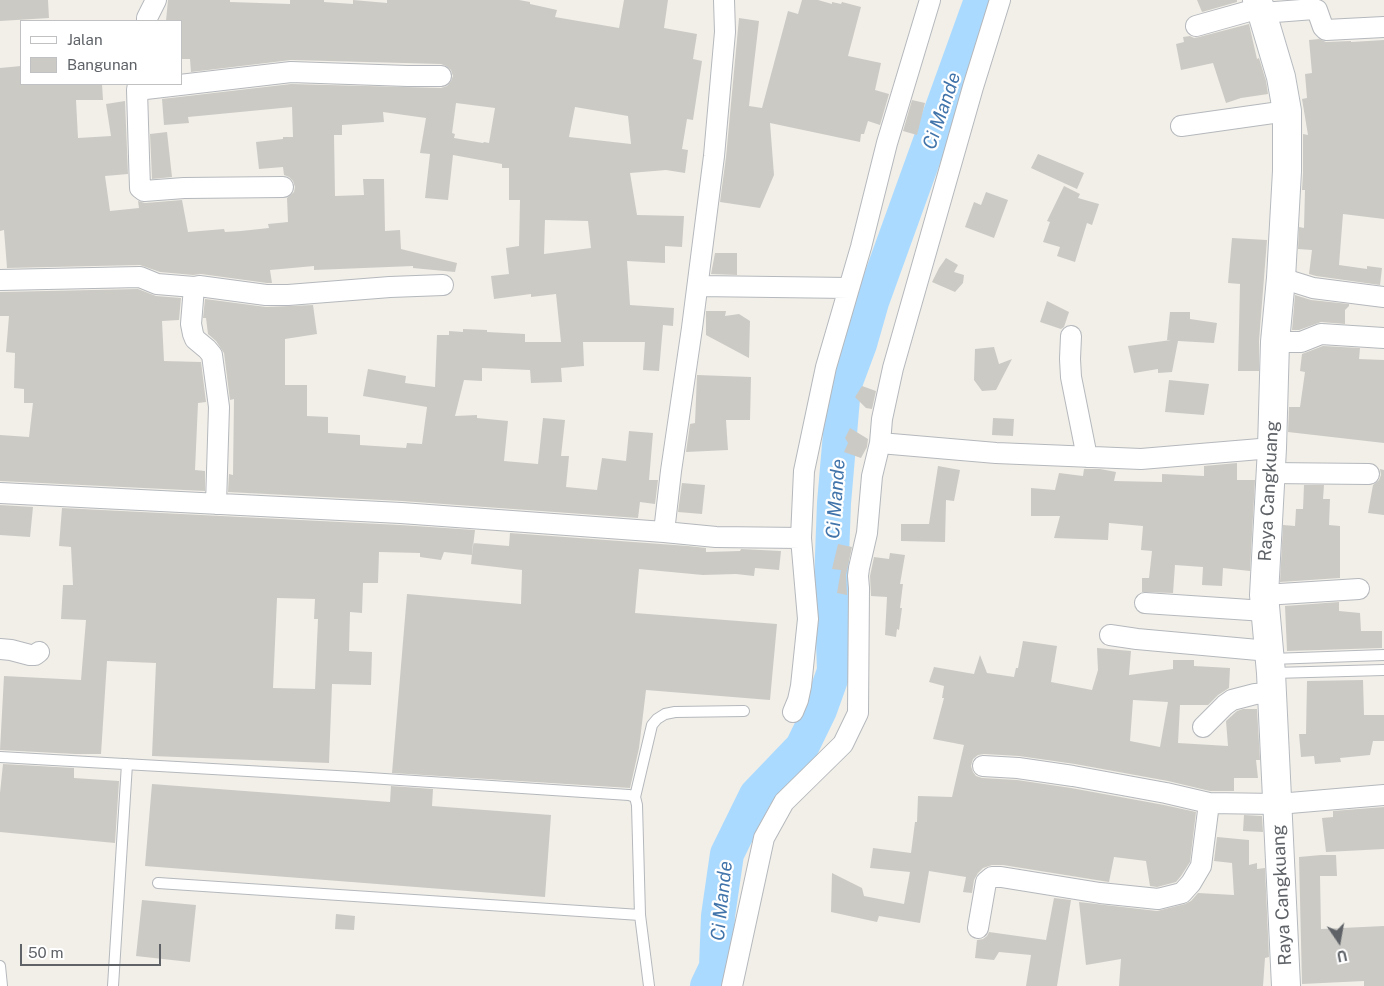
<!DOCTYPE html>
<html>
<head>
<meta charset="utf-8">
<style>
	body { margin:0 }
	#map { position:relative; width:1384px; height:986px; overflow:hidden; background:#f1efe8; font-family:"Public Sans",sans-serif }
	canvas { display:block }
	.legend { position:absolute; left:20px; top:20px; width:162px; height:65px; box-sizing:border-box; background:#fff; border:1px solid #bfc1c3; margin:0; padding:6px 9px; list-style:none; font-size:15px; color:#5f6368 }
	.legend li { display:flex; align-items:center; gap:10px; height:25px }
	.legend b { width:25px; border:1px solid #bfc1c3 }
	.north { position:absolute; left:1314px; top:916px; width:50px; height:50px; -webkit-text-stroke:4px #fff; paint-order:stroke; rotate:168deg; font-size:14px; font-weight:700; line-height:20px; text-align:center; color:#5f6368 }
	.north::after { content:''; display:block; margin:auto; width:18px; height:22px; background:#5f6368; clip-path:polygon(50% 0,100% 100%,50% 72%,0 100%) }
	.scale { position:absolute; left:20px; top:944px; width:141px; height:22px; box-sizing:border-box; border:2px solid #5f6368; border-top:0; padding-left:6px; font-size:15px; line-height:18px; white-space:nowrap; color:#5f6368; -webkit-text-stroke:4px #fff; paint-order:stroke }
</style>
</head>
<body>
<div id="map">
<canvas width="1384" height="986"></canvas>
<ul class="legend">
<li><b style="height:6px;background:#fff"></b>Jalan</li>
<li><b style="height:14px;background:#cccac5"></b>Bangunan</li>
</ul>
<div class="north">U</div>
<div class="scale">50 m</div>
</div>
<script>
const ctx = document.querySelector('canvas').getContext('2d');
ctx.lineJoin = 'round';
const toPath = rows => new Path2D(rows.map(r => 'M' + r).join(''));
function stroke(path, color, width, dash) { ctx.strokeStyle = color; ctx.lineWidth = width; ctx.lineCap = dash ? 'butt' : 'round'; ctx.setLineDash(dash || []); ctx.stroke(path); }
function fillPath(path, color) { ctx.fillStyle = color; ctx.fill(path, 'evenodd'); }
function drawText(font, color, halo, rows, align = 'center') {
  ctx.font = font + ' "Public Sans",sans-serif'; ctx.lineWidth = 4.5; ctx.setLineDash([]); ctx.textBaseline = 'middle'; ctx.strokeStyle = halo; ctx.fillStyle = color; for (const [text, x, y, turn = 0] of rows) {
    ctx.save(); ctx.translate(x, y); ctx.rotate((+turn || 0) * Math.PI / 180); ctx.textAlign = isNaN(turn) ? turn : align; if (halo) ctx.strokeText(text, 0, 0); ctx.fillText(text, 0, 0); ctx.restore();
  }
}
stroke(toPath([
	[707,986,716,967,718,916,727,854,756,795,802,747,820,710,834,671,831,582,834,503,844,387,860,344,872,302,981,0]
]), '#aadaff', 34);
fillPath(toPath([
	[0,0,48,0,49,18,0,21],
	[168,0,230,0,230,2,290,4,290,0,324,0,324,2,353,4,353,0,387,3,387,0,519,0,530,2,530,4,557,10,555,17,619,28,624,0,668,0,664,28,697,34,693,59,702,61,693,120,687,119,682,149,688,150,685,173,666,170,630,173,637,215,684,216,682,247,665,246,665,263,627,261,630,305,674,308,673,326,663,325,659,371,643,370,645,342,583,342,584,366,561,368,562,382,531,383,530,370,482,368,482,381,464,380,455,416,477,415,477,418,508,421,504,461,538,464,543,418,565,420,561,456,569,456,566,487,597,490,602,458,626,461,629,431,653,433,649,480,658,480,655,504,640,502,638,518,402,501,228,492,229,474,233,475,234,399,230,400,224,353,216,341,208,334,206,318,203,318,205,299,266,307,313,305,317,334,285,339,285,385,307,385,307,416,328,417,328,433,360,435,360,445,406,448,407,443,422,444,427,407,363,396,368,369,406,376,405,383,435,387,437,335,449,335,449,331,463,332,463,329,487,330,487,332,525,334,525,342,561,342,556,294,531,297,531,294,494,299,491,276,509,274,506,248,519,246,520,200,509,200,509,168,502,168,502,164,453,155,448,200,425,198,430,154,420,153,426,118,383,112,384,122,342,125,342,135,334,135,335,196,364,195,363,179,384,179,385,231,400,230,401,249,457,263,455,272,413,268,413,266,314,270,314,266,270,270,272,283,267,283,201,274,193,275,160,272,140,265,7,268,4,230,0,231,0,68,21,66,21,84,102,84,103,100,76,100,78,138,111,136,106,104,125,101,128,174,105,176,110,211,139,208,138,201,145,203,182,200,188,232,224,229,225,232,241,231,269,228,268,224,288,222,287,198,294,192,295,187,293,181,289,177,284,175,283,167,259,169,256,142,283,139,283,137,293,137,292,107,188,117,189,123,164,125,162,99,291,84,441,88,447,86,451,81,453,76,451,70,446,66,441,64,291,60,191,72,190,59,181,59,181,21,166,21],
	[456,103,495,108,489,143,484,142,483,143,454,138,455,134,452,133],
	[575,107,628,116,631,144,569,137],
	[545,220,588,221,591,248,544,254],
	[802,0,818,0,832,4,832,2,841,4,842,2,861,7,848,56,881,63,875,90,889,94,880,125,868,121,864,134,861,134,860,142,770,123,774,175,760,208,720,202,726,157,739,18,759,21,749,106,762,108,788,11,798,14],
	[1197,0,1237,0,1237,2,1202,12],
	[1249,24,1257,59,1259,58,1266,81,1268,94,1241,98,1226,103,1213,63,1181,70,1176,44,1184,42,1183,37,1190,36,1194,38,1199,37],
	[1319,39,1326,42,1351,41,1351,42,1384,40,1384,219,1343,214,1339,265,1367,269,1367,266,1382,268,1380,285,1316,276,1309,274,1312,250,1298,249,1299,227,1304,228,1305,190,1302,190,1303,173,1303,134,1308,135,1302,99,1307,98,1305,74,1312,73,1309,40],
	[912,100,925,103,917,135,903,131],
	[167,132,172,177,152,179,150,134],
	[1038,154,1084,173,1077,189,1031,168],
	[1064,186,1080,194,1078,198,1099,204,1092,225,1087,223,1075,262,1057,256,1060,247,1043,242,1050,222,1047,221],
	[986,192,1008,200,994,238,965,227,974,202,981,205],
	[1232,238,1267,240,1259,341,1259,371,1238,371,1240,284,1228,283],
	[715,253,737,253,737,275,711,274],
	[946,258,958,265,954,272,964,275,963,283,955,292,932,282,939,268],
	[138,289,156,296,181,298,179,320,162,321,164,361,201,362,206,402,198,403,195,470,205,471,205,491,0,481,0,435,29,437,33,403,24,403,24,389,14,388,15,353,6,352,9,316,0,316,0,292],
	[1295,295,1311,300,1349,304,1349,306,1345,310,1345,324,1321,322,1299,330,1292,330],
	[1047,301,1069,312,1064,327,1061,329,1040,322],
	[706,311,726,311,725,316,739,314,750,321,749,358,706,335],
	[1170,312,1190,312,1190,319,1217,323,1214,343,1178,341,1172,372,1158,373,1158,369,1134,373,1128,346,1171,340,1167,340],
	[1323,346,1360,348,1359,359,1384,360,1384,443,1288,432,1289,407,1300,407,1305,372,1300,371,1302,354],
	[994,347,999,364,1012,359,996,390,982,391,974,380,975,349],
	[697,375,751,377,750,420,726,420,728,450,686,452,690,424,695,423],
	[1169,380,1209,384,1204,415,1165,412],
	[862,386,876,391,872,409,866,408,855,397],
	[993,418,1014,419,1013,436,992,435],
	[850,428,868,439,867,447,861,458,844,452,848,443,845,438],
	[1237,463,1237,480,1255,480,1250,571,1223,568,1222,586,1202,585,1203,567,1175,565,1173,593,1142,592,1142,578,1149,578,1152,551,1141,550,1143,526,1109,523,1108,540,1054,538,1060,516,1031,516,1031,488,1055,490,1059,473,1083,476,1084,469,1100,469,1116,472,1114,481,1162,482,1162,474,1204,476,1204,466],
	[938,466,960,470,954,501,946,500,945,542,901,541,901,524,929,524],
	[1380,469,1384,470,1384,515,1368,513,1373,485,1379,480,1381,475],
	[682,483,705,485,702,514,678,512],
	[1304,485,1324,485,1323,499,1330,499,1329,525,1340,526,1340,578,1280,582,1283,525,1295,526,1296,509,1303,509],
	[0,505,33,507,30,537,0,535],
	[62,508,400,525,475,530,472,555,444,552,441,560,420,557,420,553,379,552,378,583,363,583,362,613,350,612,349,651,372,652,371,685,332,684,329,763,152,756,156,663,107,661,101,754,75,754,0,750,4,676,81,680,86,620,61,619,63,585,73,585,71,547,59,546],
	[277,598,315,599,314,619,318,619,315,689,273,688],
	[510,533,688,546,706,548,706,552,740,551,741,549,781,551,779,570,755,568,754,576,736,574,703,575,639,569,635,613,777,624,770,700,646,690,639,748,630,788,392,773,407,594,521,604,522,570,471,564,473,543,509,546],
	[838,544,852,547,846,575,847,595,837,593,841,570,832,569],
	[890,553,905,555,900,584,903,584,900,608,902,608,899,630,897,629,896,637,885,635,887,597,871,596,870,576,874,557,889,559],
	[1339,602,1339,611,1360,613,1361,631,1382,631,1382,648,1287,651,1285,606],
	[1023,641,1057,646,1051,682,1092,690,1098,670,1097,648,1131,651,1129,675,1173,669,1173,660,1194,660,1194,666,1230,668,1229,688,1218,695,1208,705,1180,705,1178,743,1228,746,1226,721,1237,711,1243,709,1257,709,1260,760,1256,760,1258,778,1234,778,1234,791,1210,791,1168,781,1075,764,1019,756,984,754,978,755,973,759,971,766,973,772,976,776,982,778,1017,780,1071,788,1164,805,1196,812,1190,862,1181,876,1176,882,1157,887,1150,886,1146,861,1114,857,1109,882,1003,865,992,865,983,868,978,873,974,880,972,893,963,892,966,877,929,871,920,923,879,916,877,922,831,912,832,873,862,888,864,896,904,904,910,872,870,868,873,848,911,853,915,822,917,822,918,796,952,797,964,745,933,739,944,698,942,698,944,686,929,682,934,667,974,674,980,655,987,673,1014,677,1016,668,1018,668],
	[1133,700,1168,702,1160,747,1130,741],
	[1363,680,1364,715,1384,715,1384,741,1373,741,1370,755,1340,758,1341,762,1315,764,1314,756,1301,757,1299,734,1306,734,1307,681],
	[3,764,74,768,74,778,119,781,115,843,0,832,0,793],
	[152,784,390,802,391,786,433,789,432,806,551,815,545,897,145,866],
	[1384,807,1384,849,1326,852,1322,818,1333,817,1333,811],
	[1244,815,1262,816,1263,832,1243,831],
	[1217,837,1249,840,1249,865,1257,863,1257,869,1265,868,1269,957,1265,958,1263,986,1119,986,1121,959,1086,965,1079,902,1157,911,1185,904,1191,901,1198,893,1234,895,1232,863,1214,861],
	[1321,855,1336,855,1337,876,1320,876,1321,929,1384,926,1384,986,1364,986,1364,981,1302,984,1299,857],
	[1054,898,1071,900,1057,986,1026,986,1031,955,999,952,994,960,975,958,977,940,983,939,987,936,989,932,1046,940],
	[142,900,196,905,190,962,136,956],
	[336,914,355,916,354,930,335,929]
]), '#cccac5');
const service = toPath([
	[1271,659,1384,655],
	[1273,673,1384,670],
	[0,757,354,777,629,795,635,797],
	[158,883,640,915],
	[0,966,2,986],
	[113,986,127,764],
	[649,986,640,915,637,805,635,797,652,725,657,719,665,714,675,712,744,711]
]);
const minor = toPath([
	[1262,13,1314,9,1317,10,1323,27,1326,30,1384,27],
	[147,21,147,18,156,0],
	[1196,26,1260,8],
	[138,84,137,90,139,157,140,188,144,191,184,188,283,187],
	[137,90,291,72,408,76,441,76],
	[1181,126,1287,111],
	[1281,278,1313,288,1384,297],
	[0,280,140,277,157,284,194,287],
	[698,286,849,288],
	[1071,336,1070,359,1071,377,1087,457],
	[1275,342,1301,342,1321,334,1384,338],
	[880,443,996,453,1141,459,1272,448],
	[1270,473,1369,474],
	[0,493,401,513,664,532,716,537,801,538],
	[216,504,219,407,212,355,207,349,195,339,193,334,191,324,194,287,199,286,266,295,288,295,390,287,443,285],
	[664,532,671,471,692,328,714,156,725,32,724,0],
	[1264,595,1359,589],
	[1145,603,1265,611],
	[1110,635,1137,639,1269,651],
	[0,649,11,650,30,655,35,655,39,652],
	[793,712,798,700,801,686,808,619,801,538,804,471,826,367,861,247,887,143,930,0],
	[1203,727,1225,705,1232,700,1255,694,1271,693],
	[983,766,1018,768,1073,776,1166,793,1209,803,1278,804,1384,795],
	[978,928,986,882,992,877,1001,877,1100,893,1158,899,1182,893,1191,883,1201,866,1209,803],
	[732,986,764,838,784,802,843,744,858,713,859,588,858,576,859,568,867,533,872,476,880,443,882,419,893,368,973,87,1000,0]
]);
const secondary = toPath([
	[1257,0,1262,13,1281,77,1287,111,1287,171,1281,278,1275,342,1272,448,1264,595,1271,673,1286,986]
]);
stroke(service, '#b5b8bc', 12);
stroke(minor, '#b5b8bc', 22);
stroke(secondary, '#b6babf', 30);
stroke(service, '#fff', 10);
stroke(minor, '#fff', 20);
stroke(secondary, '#fff', 28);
drawText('18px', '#5f6368', '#fff', [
	["Raya Cangkuang",1269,491,-87],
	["Raya Cangkuang",1282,895,-93]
]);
drawText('italic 19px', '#4174aa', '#fff', [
	["Ci Mande",942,111,-71],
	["Ci Mande",836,499,-86],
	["Ci Mande",722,901,-84]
]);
</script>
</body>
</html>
